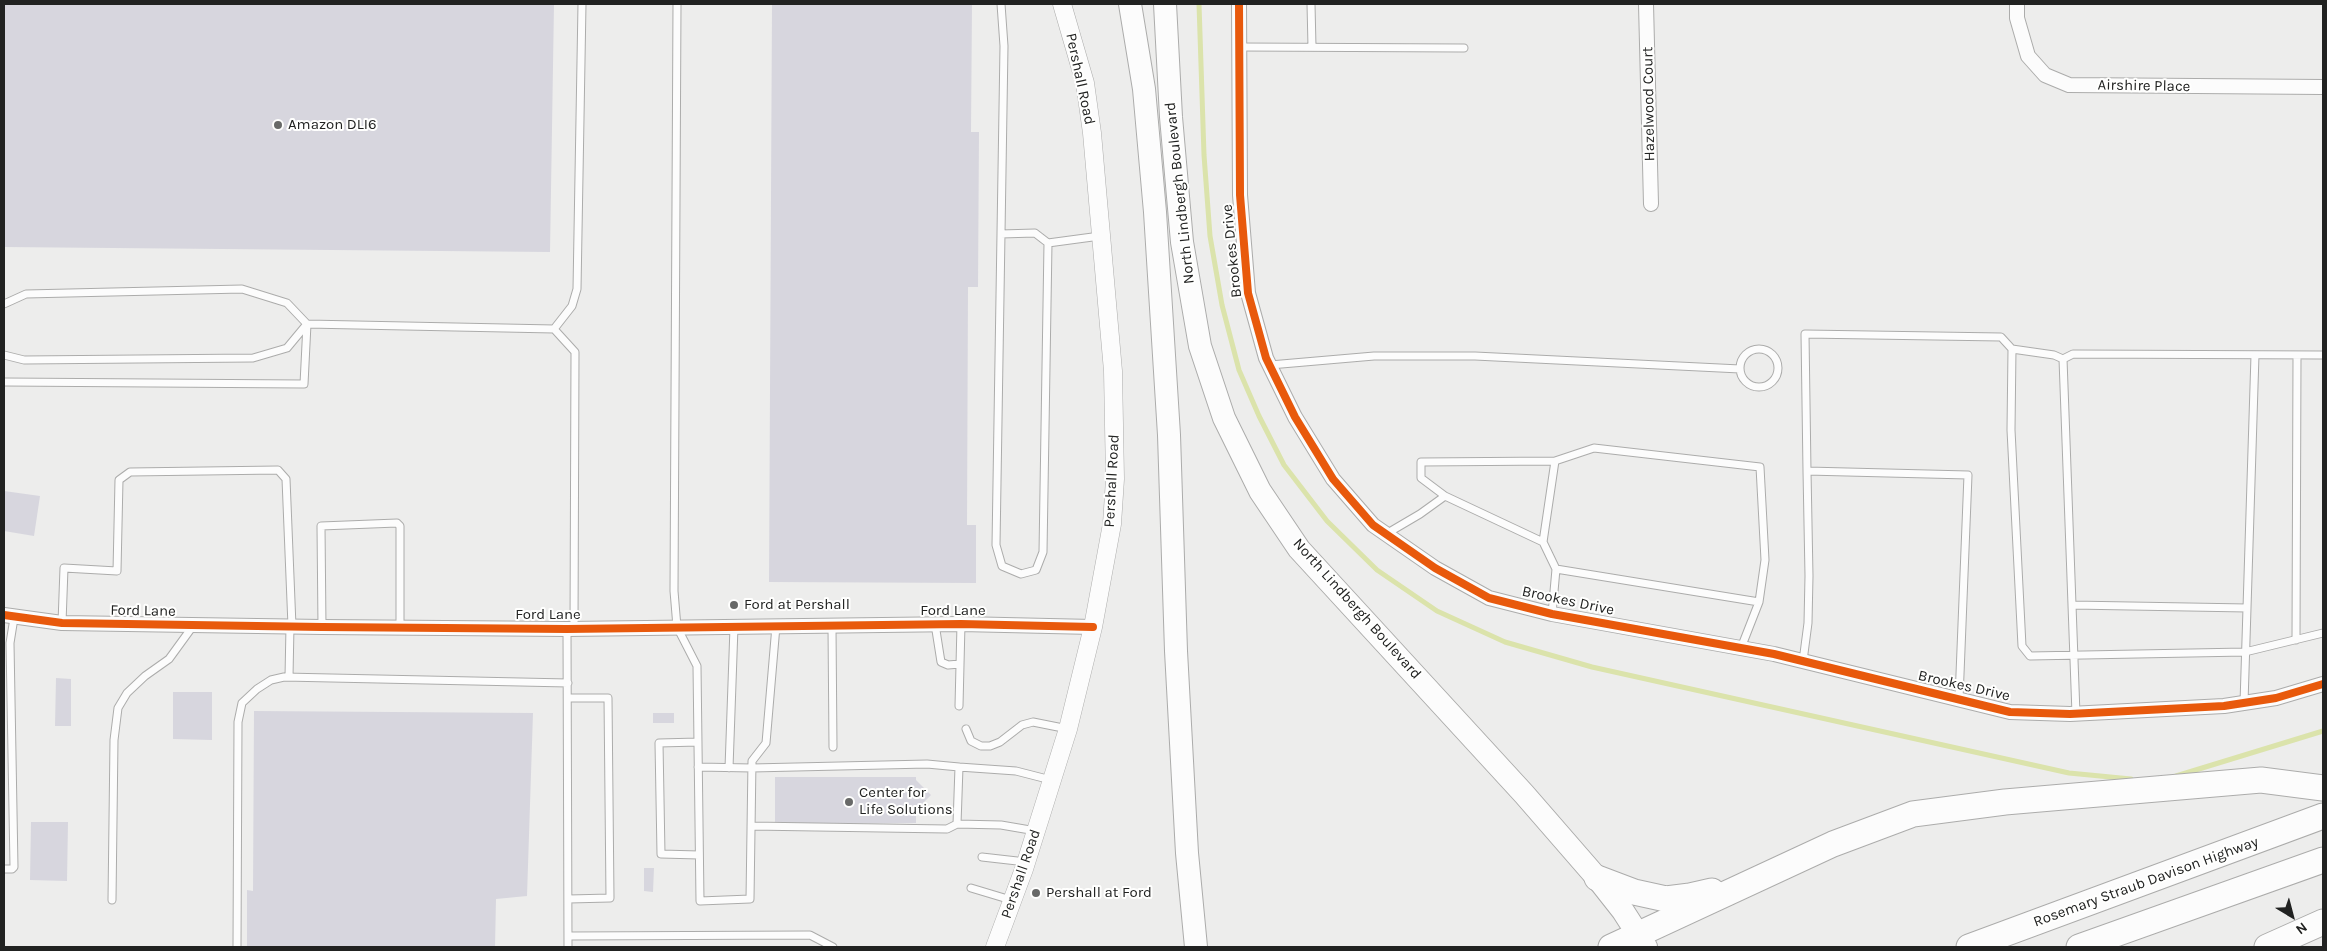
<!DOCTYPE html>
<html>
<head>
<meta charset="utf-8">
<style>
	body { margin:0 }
	#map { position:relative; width:2327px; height:951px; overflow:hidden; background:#ededec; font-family:Karla,sans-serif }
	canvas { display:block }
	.frame { position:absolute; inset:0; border:5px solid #212221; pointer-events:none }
	.north { position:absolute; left:2267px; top:891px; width:50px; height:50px; -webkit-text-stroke:4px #fffffe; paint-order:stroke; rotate:143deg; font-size:14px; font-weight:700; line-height:20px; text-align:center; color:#212221 }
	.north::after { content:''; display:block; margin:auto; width:18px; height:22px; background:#212221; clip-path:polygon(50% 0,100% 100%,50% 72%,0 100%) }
</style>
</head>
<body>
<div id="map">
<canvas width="2327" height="951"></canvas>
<div class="frame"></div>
<div class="north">N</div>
</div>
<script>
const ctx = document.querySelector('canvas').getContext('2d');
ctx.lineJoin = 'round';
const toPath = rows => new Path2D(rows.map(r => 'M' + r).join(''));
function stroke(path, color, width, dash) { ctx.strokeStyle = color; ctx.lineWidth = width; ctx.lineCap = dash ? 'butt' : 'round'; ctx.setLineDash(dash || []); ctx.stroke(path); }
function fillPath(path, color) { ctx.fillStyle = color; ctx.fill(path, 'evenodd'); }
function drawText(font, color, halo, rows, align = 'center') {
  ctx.font = font + ' Karla,sans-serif'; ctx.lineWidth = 4; ctx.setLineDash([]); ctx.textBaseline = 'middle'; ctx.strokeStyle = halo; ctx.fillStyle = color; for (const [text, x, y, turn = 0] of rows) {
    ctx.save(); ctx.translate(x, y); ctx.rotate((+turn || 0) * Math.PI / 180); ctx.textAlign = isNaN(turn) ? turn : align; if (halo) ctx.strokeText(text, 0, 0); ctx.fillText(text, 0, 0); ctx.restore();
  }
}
stroke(toPath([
	[1199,4,1204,155,1210,236,1222,305,1239,370,1259,416,1284,465,1327,521,1377,570,1437,611,1505,642,1592,667,2069,773,2131,779],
	[2176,776,2323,731]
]), '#dbe3ab', 5);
fillPath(toPath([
	[4,4,554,4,550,252,4,247],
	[772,4,972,4,971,132,979,132,978,287,968,287,967,525,976,525,976,583,769,582],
	[4,491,40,496,34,536,4,531],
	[56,678,71,679,71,726,55,726],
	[173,692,212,692,212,740,173,739],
	[254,711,533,713,527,896,496,899,495,947,247,947,247,890,253,891],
	[653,713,674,713,674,723,653,723],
	[775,777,916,777,916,780,931,795,916,810,916,823,775,824],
	[31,822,68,822,67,881,30,880],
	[644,868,654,868,653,892,644,891]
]), '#d7d6de');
const service = toPath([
	[677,4,674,591,677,627,697,666,700,901,750,899,752,761,766,743,776,626],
	[1311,4,1312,47],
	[1240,47,1464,48],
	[1001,234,1035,233,1048,243,1043,552,1036,570,1021,574,1002,566,996,545,1004,46,1001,4],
	[1048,243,1100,236],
	[4,304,26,294,242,289,287,303,307,324,304,384,4,382],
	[554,329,572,306,577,289,582,4],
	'1740 368a19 19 0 1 1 38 0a19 19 0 1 1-38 0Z',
	[4,355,24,360,253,358,287,348,307,324,554,329,575,352,574,628],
	[2063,359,2054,355,2012,349,2011,430,2022,646,2030,656,2245,652,2323,633],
	[1270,365,1374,356,1475,356,1740,369],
	[1555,461,1594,448,1760,467,1765,560,1759,602,1741,648],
	[1807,471,1805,334,2001,337,2012,349],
	[1445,496,1421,478,1421,462,1555,461,1543,542],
	[1386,534,1420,514,1445,496,1543,542,1556,569],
	[2072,605,2247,608],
	[1552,614,1556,569,1759,602],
	[62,623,64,568,117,571,119,480,130,472,278,470,286,479,292,626],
	[935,624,941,662,948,665,960,664],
	[322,627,321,526,397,523,400,526,400,627],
	[832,627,833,747],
	[567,629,568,947],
	[2296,640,2297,355],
	[1803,661,1808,623,1809,576,1807,471,1968,475,1959,699],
	[289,677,290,626],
	[568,698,608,698,610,898,569,899],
	[2244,703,2255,355],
	[959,706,961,624],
	[2076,714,2063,359,2073,354,2323,355],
	[966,729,971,741,981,746,990,746,1000,742,1022,725,1033,722,1068,729],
	[698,742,659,743,661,854,699,855],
	[698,767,752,768,927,764,959,767],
	[729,768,734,627],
	[751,826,947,829,957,824],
	[1036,831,1001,825,957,824,959,767,1016,771,1051,780],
	[982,857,1026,862],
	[4,869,12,869,14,867,10,643,14,618],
	[971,888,1011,900],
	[112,900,114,740,118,708,127,693,145,676,169,659,193,626],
	[568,936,810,935,833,947],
	[237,947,238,722,242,703,257,689,271,680,284,677,568,683]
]);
const minor = toPath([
	[1239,4,1240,195,1248,293,1266,358,1295,417,1333,479,1373,525,1435,568,1489,598,1552,614,1774,654,2010,712,2070,714,2224,706,2276,698,2323,684],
	[1646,4,1651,204],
	[2017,4,2017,18,2028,56,2045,75,2069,85,2323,87],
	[4,615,62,623,322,627,567,629,961,624,1093,627]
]);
const tertiary = toPath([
	[995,947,1024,869,1068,729,1093,627,1112,524,1115,479,1113,371,1092,133,1085,83,1062,4]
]);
const trunk = toPath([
	[1130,4,1144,89,1155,212,1169,435,1176,651,1187,853,1196,947],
	[1165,4,1171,117,1182,242,1200,346,1224,418,1260,491,1299,549,1524,794,1597,878,1623,911,1646,947]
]);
const motorway = toPath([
	[1597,878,1634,892,1666,899,1690,896,1712,891],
	[1611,947,1833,844,1913,814,2005,802,2261,780,2323,788],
	[1969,947,2323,816],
	[2079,947,2323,860],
	[2267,947,2323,922]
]);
stroke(service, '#acacab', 9);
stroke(minor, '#acacab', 16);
stroke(tertiary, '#acacab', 19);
stroke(trunk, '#acacab', 24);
stroke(motorway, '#acacab', 27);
stroke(service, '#fcfcfc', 7);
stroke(minor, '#fcfcfc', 14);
stroke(tertiary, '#fcfcfc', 18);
stroke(trunk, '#fcfcfc', 22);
stroke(motorway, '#fcfcfc', 25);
stroke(toPath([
	[1239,4,1240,195,1248,293,1266,358,1295,417,1333,479,1373,525,1435,568,1489,598,1552,614,1774,654,2010,712,2070,714,2224,706,2276,698,2323,684],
	[4,615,62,623,322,627,567,629,961,624,1093,627]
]), '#e8590c', 8);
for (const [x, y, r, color] of [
	[278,125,5,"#686968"],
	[734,605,5,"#686968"],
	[849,802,5,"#686968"],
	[1036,893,5,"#686968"]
]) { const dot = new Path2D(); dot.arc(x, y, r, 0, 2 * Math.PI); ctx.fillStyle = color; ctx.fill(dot); stroke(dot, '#fffffe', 2); }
drawText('15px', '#212221', '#fffffe', [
	["Pershall Road",1080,79,78],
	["Airshire Place",2144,86,1],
	["Hazelwood Court",1649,104,-91],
	["North Lindbergh Boulevard",1180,193,-96],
	["Brookes Drive",1232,251,-96],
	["Pershall Road",1112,481,-87],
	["Brookes Drive",1568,601,12],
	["North Lindbergh Boulevard",1357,609,48],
	["Ford Lane",143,611,1],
	["Ford Lane",953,611],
	["Ford Lane",548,615],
	["Brookes Drive",1964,686,13],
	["Pershall Road",1021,874,-71],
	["Rosemary Straub Davison Highway",2146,882,-20]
]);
drawText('15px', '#212221', '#fffffe', [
	["Amazon DLI6",288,125],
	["Ford at Pershall",744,605],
	["Center for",859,793],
	["Life Solutions",859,810],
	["Pershall at Ford",1046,893]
], 'left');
</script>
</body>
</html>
